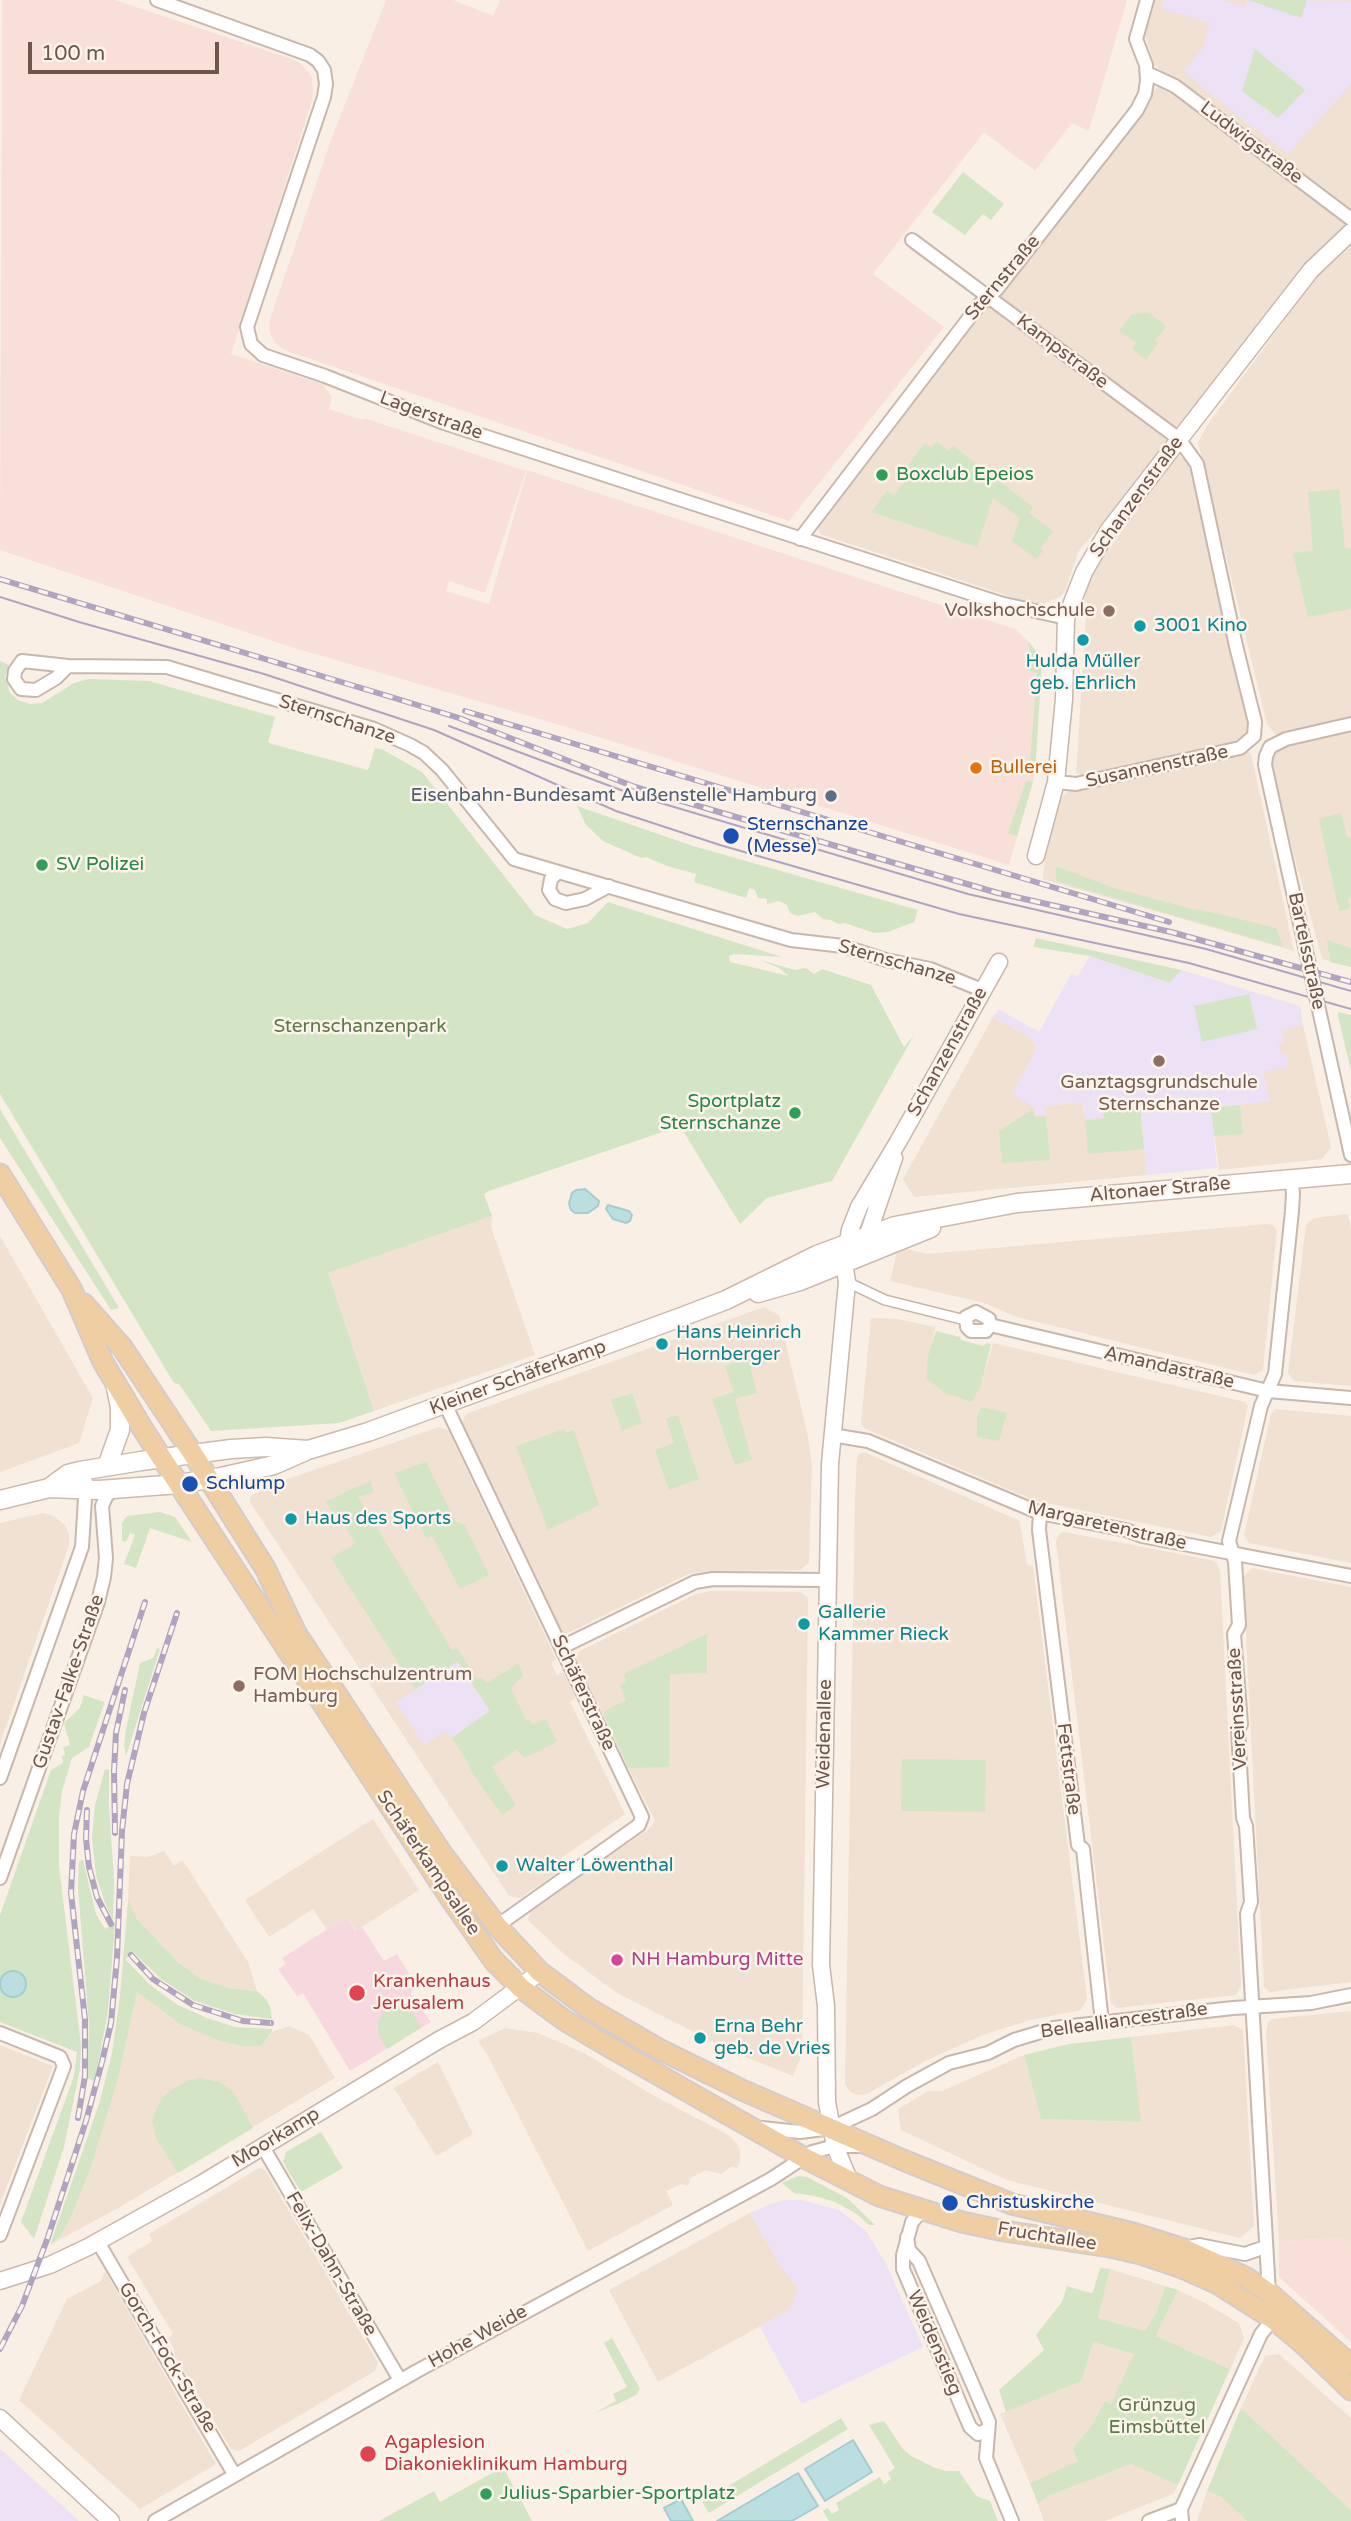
<!DOCTYPE html>
<html>
<head>
<meta charset="utf-8">
<style>
	body { margin:0 }
	#map { position:relative; width:1351px; height:2521px; overflow:hidden; background:#f9efe4; font-family:"Varela Round",sans-serif }
	canvas { display:block }
	.scale { position:absolute; left:28px; top:42px; width:191px; height:32px; box-sizing:border-box; border:4px solid #6e564d; border-top:0; padding-left:9px; font-size:21px; line-height:24px; white-space:nowrap; color:#6e564d; -webkit-text-stroke:5px #fcf4ea; paint-order:stroke }
</style>
</head>
<body>
<div id="map">
<canvas width="1351" height="2521"></canvas>
<div class="scale">100 m</div>
</div>
<script>
const ctx = document.querySelector('canvas').getContext('2d');
ctx.lineJoin = 'round';
function fillPath(path, color) { ctx.fillStyle = color; ctx.fill(path, 'evenodd'); }
const toPath = rows => new Path2D(rows.map(r => 'M' + r).join(''));
function stroke(path, color, width, dash) { ctx.strokeStyle = color; ctx.lineWidth = width; ctx.lineCap = dash ? 'butt' : 'round'; ctx.setLineDash(dash || []); ctx.stroke(path); }
function drawText(font, color, halo, rows, align = 'center') {
  ctx.font = font + ' "Varela Round",sans-serif'; ctx.lineWidth = 5; ctx.setLineDash([]); ctx.textBaseline = 'middle'; ctx.strokeStyle = halo; ctx.fillStyle = color; for (const [text, x, y, turn = 0] of rows) {
    ctx.save(); ctx.translate(x, y); ctx.rotate((+turn || 0) * Math.PI / 180); ctx.textAlign = isNaN(turn) ? turn : align; if (halo) ctx.strokeText(text, 0, 0); ctx.fillText(text, 0, 0); ctx.restore();
  }
}
fillPath(toPath([
	[1154,0,1351,0,1351,220,1306,268,1181,424,1175,427,1004,302,999,294,1166,75,1154,65,1145,34],
	[1351,242,1351,718,1281,734,1275,734,1267,724,1198,442,1208,424,1317,276],
	[985,306,996,308,1167,441,1168,445,1078,552,1065,591,1060,597,1045,603,1027,602,820,534,817,521],
	[1179,456,1188,461,1249,726,1248,736,1244,742,1084,776,1076,773,1087,603,1084,601,1090,577,1174,457],
	[1351,730,1351,967,1322,959,1271,769,1270,757,1273,749],
	[1244,750,1250,753,1252,758,1294,951,1043,879,1045,857,1061,798,1070,791],
	[993,1017,1031,1038,1037,1049,1012,1094,1045,1106,1083,1102,1085,1119,1103,1109,1140,1106,1147,1175,914,1197,903,1179],
	[1303,1025,1331,1147,1322,1159,1219,1170,1211,1108,1270,1101,1263,1072,1281,1056,1278,1043,1282,1030],
	[1348,1214,1351,1229,1351,1386,1294,1381,1288,1373,1306,1225,1314,1218],
	[492,1216,491,1227,535,1355,374,1411,328,1273],
	[1267,1224,1273,1225,1277,1230,1263,1370,1254,1375,1017,1317,984,1303,890,1281,898,1247,927,1254],
	[0,1236,93,1398,79,1443,0,1472],
	[764,1307,779,1315,807,1432,812,1464,809,1563,800,1570,710,1571,688,1574,566,1634,562,1632,462,1423,466,1414],
	[871,1318,898,1319,935,1327,926,1378,972,1402,981,1386,993,1343,1245,1402,1248,1406,1221,1531,1211,1537,1036,1501,864,1428,861,1423],
	[1275,1409,1351,1416,1351,1563,1249,1543,1244,1535,1271,1414],
	[439,1427,448,1430,556,1659,551,1663,557,1675,563,1672,576,1698,570,1702,625,1814,551,1865,555,1874,520,1898,509,1896,250,1502,250,1497,270,1485],
	[860,1453,866,1453,1018,1520,1020,1523,1027,1565,1033,1566,1087,1999,1081,2010,1030,2020,983,2035,925,2061,867,2094,858,2095,850,2092,845,2084,855,1497,857,1458],
	[43,1513,54,1516,65,1525,69,1535,69,1545,0,1744,0,1523],
	[1064,1532,1211,1560,1217,1564,1220,1571,1241,1985,1236,1995,1117,2008,1111,2003,1056,1542,1059,1534],
	[1252,1568,1351,1587,1351,1982,1269,1992,1264,1987,1243,1577],
	[711,1591,801,1592,808,1598,802,2054,793,2076,733,2052,617,1993,564,1954,528,1920,531,1907,648,1830,655,1821,574,1658,576,1653,696,1594],
	[373,1819,419,1890,356,1931,347,1917,327,1930,313,1909,269,1937,245,1900],
	[164,1851,174,1866,182,1860,189,1870,248,1962,257,1991,228,1988,200,1978,179,1963,137,1919,128,1901,130,1856,148,1857],
	[137,1992,180,2024,269,2037,272,2032,289,2026,309,2035,335,2078,120,2207,50,2245,60,2237,71,2217,90,2170,118,2080],
	[1351,2011,1351,2244,1344,2238,1279,2241,1266,2033,1268,2023,1272,2019],
	[1234,2025,1243,2030,1254,2226,1240,2238,1007,2180,901,2130,898,2109,928,2091,942,2091,1024,2055,1041,2119,1140,2122,1131,2037],
	[505,2028,538,2033,584,2053,651,2094,730,2136,737,2144,740,2151,740,2161,737,2168,732,2166,721,2174,706,2170,690,2178,688,2186,681,2184,666,2191,673,2205,588,2251,487,2054,478,2041],
	[0,2045,53,2066,0,2204],
	[438,2062,473,2134,436,2156,394,2088],
	[259,2168,265,2170,378,2363,375,2371,239,2451,231,2449,174,2354,174,2349,168,2338,173,2334,127,2257,152,2241,149,2234],
	[750,2213,778,2262,799,2290,790,2310,658,2382,609,2290],
	[1110,2269,1165,2286,1158,2309,1145,2331,1098,2318],
	[105,2271,216,2464,140,2509,19,2400,67,2299,101,2281],
	[1178,2290,1203,2302,1239,2323,1244,2338,1230,2369,1156,2336],
	[1093,2342,1135,2354,1111,2404,1105,2401,1091,2426,1073,2448,1079,2461,1030,2483,1000,2414,1082,2381],
	[1279,2354,1351,2418,1351,2510,1241,2408,1265,2356],
	[1131,2464,1178,2485,1176,2489,1173,2494,1105,2521,1044,2521,1038,2504,1048,2496],
	[1207,2491,1221,2497,1247,2521,1197,2521]
]), '#f0e1d3');
fillPath(toPath([
	[2,0,115,0,292,59,301,64,309,73,312,78,313,93,311,104,231,354,322,384,332,397,329,409,363,420,364,418,526,471,485,593,449,581,446,591,489,604,527,470,1015,629,1028,641,1042,659,1035,774,1009,865,550,722,291,647,0,550],
	[386,0,453,0,493,16,500,0,1127,0,1089,131,1072,123,1035,171,984,132,873,274,944,327,789,521,284,350,274,342,269,330,270,319,331,140],
	[1344,2238,1351,2244,1351,2342,1279,2277,1279,2241]
]), '#f8e0d9');
fillPath(toPath([
	[1164,0,1222,0,1245,7,1248,0,1351,1,1351,84,1288,154,1210,94,1184,71,1203,48,1209,23,1161,8],
	[1090,956,1170,983,1181,970,1300,1006,1303,1025,1282,1031,1284,1042,1278,1043,1281,1055,1287,1055,1289,1066,1263,1072,1270,1101,1211,1108,1217,1168,1147,1175,1140,1106,1104,1109,1104,1118,1085,1119,1083,1102,1045,1106,1045,1115,1035,1116,1034,1107,1012,1094,1037,1048,1031,1038,993,1017,996,1013,998,1009,1039,1032,1071,974,1078,976],
	[457,1662,490,1711,451,1738,445,1731,424,1745,396,1702],
	[785,2200,801,2200,839,2210,866,2231,886,2264,923,2347,802,2404,760,2327,789,2310,799,2290,778,2262,750,2213,770,2204],
	[0,2449,7,2455,79,2521,0,2521]
]), '#ece1f5');
fillPath(toPath([
	[347,1917,355,1931,362,1927,384,1961,397,1954,414,1982,411,1995,431,2022,350,2071,303,1993,297,1996,278,1969,286,1964,282,1958]
]), '#f6d8de');
fillPath(toPath([
	[1248,0,1307,0,1301,18],
	[1255,49,1305,90,1278,118,1242,91],
	[963,172,1004,204,991,220,983,214,965,235,932,212],
	[1149,313,1166,326,1155,341,1158,343,1146,360,1132,349,1136,343,1119,331,1132,314],
	[937,441,949,451,953,446,1033,507,1029,513,1053,531,1040,549,1043,551,1036,559,1012,541,1020,518,993,498,977,547,871,512,887,491,894,496,911,473,906,468,925,443,931,448],
	[1339,489,1345,548,1351,548,1351,609,1308,617,1293,553,1313,551,1308,492],
	[1028,641,1042,659,1035,774,1029,772,1037,673,1027,670,1031,658],
	[0,661,9,665,5,676,10,693,18,700,30,704,42,703,74,683,89,679,149,681,275,717,268,742,272,744,368,770,375,748,382,749,422,772,535,915,567,929,588,923,608,902,782,957,735,954,729,956,730,962,789,976,779,968,760,960,795,970,806,968,814,974,822,969,871,985,904,1047,914,1035,832,1181,767,1198,740,1224,680,1126,489,1191,484,1194,492,1216,328,1273,374,1411,339,1423,211,1431,179,1384,174,1383,0,1094],
	[1026,781,1033,782,1017,836,1008,833],
	[577,806,693,846,918,910,914,922,888,932,874,933,845,923,838,924,831,920,823,919,815,912,798,916,790,913,787,905,779,901,767,904,767,899,758,898,755,890,749,888,746,898,694,882,696,874,667,866,646,857,641,858,603,841,586,825],
	[1341,813,1347,838,1351,837,1351,898,1348,899,1350,909,1339,911,1319,819],
	[1056,866,1111,887,1195,910,1198,909,1276,928,1283,947,1056,881],
	[1036,938,1181,970,1170,983,1090,956,1033,947],
	[1327,940,1351,948,1351,967,1330,962],
	[1249,994,1257,1029,1202,1042,1194,1006],
	[1338,1012,1351,1015,1351,1071,1338,1016],
	[1240,1105,1243,1134,1214,1136,1211,1108],
	[1140,1106,1144,1149,1088,1154,1085,1120,1104,1119,1103,1110],
	[0,1109,119,1308,111,1310,0,1138],
	[1033,1109,1035,1117,1046,1116,1050,1160,1002,1163,999,1131],
	[936,1331,960,1337,961,1340,983,1346,987,1343,991,1344,981,1386,972,1402,945,1393,926,1378,928,1356],
	[763,1353,766,1363,750,1367,757,1393,735,1399,752,1460,735,1465,712,1399,734,1392,725,1366],
	[632,1393,642,1423,622,1431,611,1400],
	[982,1407,1007,1413,999,1441,977,1437,977,1416],
	[678,1415,699,1479,669,1490,655,1450,674,1443,666,1419],
	[564,1429,566,1433,574,1430,599,1505,548,1530,516,1446],
	[426,1462,456,1522,464,1524,489,1575,460,1589,432,1536,426,1538,394,1473],
	[370,1481,374,1492,358,1497,452,1650,457,1648,477,1679,481,1677,487,1683,518,1664,523,1675,511,1688,526,1720,529,1719,533,1725,546,1719,557,1742,524,1758,517,1749,492,1767,516,1805,502,1815,469,1768,470,1766,452,1738,490,1711,458,1661,415,1689,331,1558,356,1543,342,1522,337,1522,326,1501],
	[160,1512,175,1517,192,1542,150,1528,136,1568,124,1564,135,1535,130,1533,126,1542,122,1541,122,1523,127,1516],
	[707,1634,707,1673,670,1674,669,1767,628,1768,603,1712,626,1700,620,1686,626,1681,624,1674],
	[157,1648,160,1649,126,1756,124,1745,126,1729,140,1663,153,1658],
	[84,1695,104,1702,104,1704,89,1747,72,1758,62,1791,59,1816,59,1866,81,2045,80,2069,64,2147,34,2239,21,2222,74,2076,77,2052,0,2022,0,1915,51,1770,63,1763,62,1756,65,1755,63,1747,70,1745,64,1723,80,1708],
	[902,1759,986,1760,985,1812,901,1811],
	[105,1769,109,1770,109,1805,114,1880,113,1921,104,1900,96,1875,92,1838,95,1805],
	[83,1860,96,1914,105,1929,115,1923,108,2011,95,2081,87,2078,89,2024,78,1888,79,1861],
	[128,1900,137,1919,179,1963,200,1978,228,1988,257,1991,267,2000,271,2010,272,2019,235,2014,195,2001,161,1979,134,1953,125,1959,150,1985,178,2005,207,2018,235,2027,272,2029,272,2032,261,2046,242,2046,221,2041,180,2024,137,1992,118,2080,90,2170,71,2217,60,2237,50,2245,100,2101,112,2053,120,1996],
	[400,2007,411,2012,422,2027,387,2049,378,2034,377,2023,384,2012],
	[1131,2037,1141,2122,1041,2119,1024,2055,1069,2044],
	[200,2078,219,2082,233,2091,253,2128,178,2173,156,2138,152,2120,161,2099,170,2091,188,2080],
	[321,2132,343,2168,301,2192,283,2162,286,2152],
	[798,2176,807,2177,847,2198,875,2225,869,2225,857,2214,835,2202,815,2196,794,2193,782,2183],
	[1100,2268,1110,2269,1098,2318,1145,2331,1158,2309,1165,2286,1178,2290,1156,2336,1230,2369,1178,2485,1131,2464,1048,2496,1038,2504,1030,2483,1078,2461,1073,2448,1091,2426,1105,2401,1111,2404,1134,2354,1093,2342,1082,2381,1006,2412,999,2390,1044,2350,1036,2335,1062,2302,1067,2286,1090,2293,1093,2292],
	[612,2338,640,2389,636,2395,620,2403,595,2413,616,2401,613,2394,627,2387,604,2343],
	[1241,2408,1351,2510,1351,2521,1247,2521,1221,2497,1207,2491],
	[841,2418,848,2429,709,2513,702,2502],
	[884,2421,903,2449,911,2456,933,2467,946,2471,959,2471,976,2496,990,2501,998,2521,829,2521,823,2511,828,2508,832,2514,839,2510,836,2503,880,2477,884,2484,891,2479,888,2473,895,2468,869,2425],
	[503,2467,532,2521,379,2521,434,2491,440,2502]
]), '#d4e5c5');
const water = toPath([
	[585,1189,599,1201,598,1206,588,1213,575,1213,571,1210,569,1203,572,1193,576,1190,585,1189],
	[608,1205,629,1211,632,1215,630,1221,626,1223,613,1219,606,1209,608,1205],
	'0 1984a13 13 0 1 1 26 0a13 13 0 1 1-26 0Z',
	[853,2440,872,2472,825,2501,805,2469,853,2440],
	[798,2473,818,2506,792,2521,717,2521,798,2473],
	[681,2499,693,2521,671,2521,664,2508,681,2499]
]);
fillPath(water, '#bbdee0');
stroke(water, '#a3cdd0', 2);
const pedestrian = toPath([
	[847,1282,885,1300,965,1320]
]);
const minor = toPath([
	[157,0,310,55,318,61,324,70,326,84,324,97,247,327,251,344,263,355,325,376,444,423,1000,603,1066,618],
	[1147,73,1175,86,1351,219],
	[912,240,1179,439,1197,464,1236,646,1255,722,1254,736,1240,748,1076,784,1056,782],
	[800,539,979,305,997,289,1137,110,1145,94,1147,81,1146,65,1136,39,1147,0],
	[68,666,56,678,36,690,21,689,14,679,15,671,22,661,68,666,167,667,374,729,410,745,424,753,442,770,514,859,791,940,843,946,886,960,930,969,982,990],
	[1351,724,1286,739,1270,747,1266,756,1265,765,1351,1155],
	[557,873,551,879,549,890,555,899,566,903,585,899,609,886],
	[976,1312,989,1319,990,1325,986,1331,971,1331,967,1327,966,1317,976,1312],
	[990,1325,1268,1391,1351,1398],
	[445,1404,642,1817,639,1825,497,1926],
	[832,1435,868,1441,1040,1513,1126,1530,1142,1536,1351,1576],
	[1040,1513,1039,1530,1078,1845,1083,1849,1102,2022],
	[562,1647,695,1582,713,1579,828,1580],
	[0,1778,82,1547,86,1482],
	[0,1878,98,1602,104,1577,106,1558,102,1506,107,1495,115,1490],
	[0,2033,60,2057,64,2066,0,2235],
	[762,2128,800,2132,831,2128,872,2109,907,2086,949,2063,988,2053,1014,2040,1054,2028,1233,2008,1311,2003,1351,1995],
	[263,2147,400,2380],
	[926,2213,918,2215,912,2222,903,2255,903,2269,970,2427,978,2434,987,2430],
	[907,2237,909,2250,919,2261,989,2422,986,2458,1012,2521],
	[98,2242,234,2474],
	[1184,2248,1199,2245,1245,2254,1265,2247],
	[1269,2293,1247,1914,1251,1902,1246,1826,1243,1818,1238,1730,1241,1724,1234,1634,1239,1625,1235,1562,1229,1541,1261,1406,1275,1374,1292,1211,1293,1193,1291,1179],
	[155,2521,417,2371,771,2179,812,2152,835,2146,862,2146],
	[1149,2521,1181,2509],
	[1182,2521,1181,2509,1261,2334,1273,2319]
]);
const tertiary = toPath([
	[1036,856,1056,782,1064,699,1066,618,1084,572,1108,531,1311,270,1351,232],
	[865,1243,894,1158],
	[850,2182,835,2146,827,2102,826,2006,821,1965,830,1464,847,1282,844,1263,850,1230,859,1207,898,1142,999,962],
	[0,2281,50,2265,88,2247,201,2184,439,2040,473,2022,540,1972],
	[0,2418,111,2521]
]);
const secondary = toPath([
	[758,1293,800,1281,931,1228],
	[107,1466,120,1430,120,1407,116,1388],
	[49,1488,68,1474,80,1471,141,1461,231,1449,266,1447,308,1450],
	[0,1500,49,1488,99,1490,179,1484,221,1477,274,1465,308,1450,368,1432,684,1316,726,1300,817,1255,895,1226,1017,1203,1351,1174]
]);
const primary = toPath([
	[0,1174,72,1290,103,1362,144,1431,450,1898,494,1961,521,1988,564,2020,599,2041,803,2157,879,2196,962,2222,1004,2231,1110,2247,1141,2254,1180,2267,1218,2284,1273,2319,1302,2343,1351,2390],
	[84,1304,122,1347,193,1454,265,1568,296,1633,443,1855,497,1926,540,1972,588,2008,657,2048,742,2090,903,2160,1012,2204,1133,2233,1184,2249,1247,2278,1269,2293,1351,2365]
]);
stroke(pedestrian, '#c8b7ac', 12);
stroke(minor, '#c8b7ac', 16);
stroke(tertiary, '#c8b7ac', 19);
stroke(secondary, '#cdb9ad', 21);
stroke(primary, '#d4ccca', 23);
stroke(pedestrian, '#fff', 9);
stroke(minor, '#fff', 12);
stroke(tertiary, '#fff', 16);
stroke(secondary, '#fff', 18);
stroke(primary, '#f0cea4', 19);
stroke(toPath([
	[0,597,79,622,264,674,434,730,616,811,720,845,959,914,1189,963,1351,1009],
	[449,726,637,796,968,894,1206,949,1351,991]
]), '#b1a4c1', 2);
const rail = toPath([
	[0,579,401,700,459,718,635,787,729,815,998,893,1171,932,1351,982],
	[465,711,1169,922],
	[87,1810,86,1839,89,1867,97,1897,111,1924],
	[115,1833,114,1771,116,1733,125,1690],
	[131,1955,153,1979,193,2005,243,2021,271,2023],
	[78,2118,85,2076,85,2019,71,1893,74,1834,83,1791,145,1602],
	[0,2349,22,2306,48,2237,86,2121,102,2062,111,2023,117,1958,122,1831,127,1784,144,1713,177,1613]
]);
stroke(rail, '#b1a4c1', 6);
stroke(rail, '#fcf4ea', 3.5, [10]);
for (const [x, y, r, color] of [
	[882,475,7,"#2e9e5b"],
	[1109,611,7,"#8d6e63"],
	[1140,626,7,"#0f9aa8"],
	[1083,640,7,"#0f9aa8"],
	[976,768,7,"#e8710a"],
	[831,796,7,"#5c6f8a"],
	[731,836,9,"#1a4fb4"],
	[42,865,7,"#2e9e5b"],
	[1159,1061,7,"#8d6e63"],
	[795,1113,7,"#2e9e5b"],
	[662,1344,7,"#0f9aa8"],
	[190,1484,9,"#1a4fb4"],
	[291,1519,7,"#0f9aa8"],
	[804,1624,7,"#0f9aa8"],
	[239,1686,7,"#8d6e63"],
	[502,1866,7,"#0f9aa8"],
	[617,1960,7,"#d1479c"],
	[357,1993,9,"#e0444e"],
	[700,2038,7,"#0f9aa8"],
	[950,2203,9,"#1a4fb4"],
	[368,2454,9,"#e0444e"],
	[486,2494,7,"#2e9e5b"]
]) { const dot = new Path2D(); dot.arc(x, y, r, 0, 2 * Math.PI); ctx.fillStyle = color; ctx.fill(dot); stroke(dot, '#fcf4ea', 2.5); }
drawText('19px', '#6e564d', '#fcf4ea', [
	["Ludwigstraße",1251,143,37],
	["Sternstraße",1003,278,-50],
	["Kampstraße",1062,352,37],
	["Lagerstraße",431,416,20],
	["Schanzenstraße",1137,497,-54],
	["Sternschanze",337,720,18],
	["Susannenstraße",1157,767,-12],
	["Bartelsstraße",1306,951,78],
	["Sternschanze",897,963,16],
	["Schanzenstraße",948,1052,-61],
	["Altonaer Straße",1160,1190,-5],
	["Amandastraße",1169,1368,13],
	["Kleiner Schäferkamp",518,1378,-20],
	["Margaretenstraße",1107,1526,13],
	["Gustav-Falke-Straße",69,1682,-71],
	["Schäferstraße",583,1693,65],
	["Vereinsstraße",1238,1709,-93],
	["Weidenallee",825,1734,-89],
	["Fettstraße",1068,1769,83],
	["Schäferkampsallee",428,1863,56],
	["Bellealliancestraße",1124,2021,-8],
	["Moorkamp",276,2138,-31],
	["Fruchtallee",1047,2237,9],
	["Felix-Dahn-Straße",331,2264,60],
	["Hohe Weide",478,2337,-29],
	["Weidenstieg",934,2343,67],
	["Gorch-Fock-Straße",167,2358,59]
]);
drawText('19px', '#27864d', '#fcf4ea', [
	["Boxclub Epeios",896,475],
	["SV Polizei",56,865],
	["Sportplatz",781,1102,"right"],
	["Sternschanze",781,1124,"right"],
	["Julius-Sparbier-Sportplatz",500,2494]
], 'left');
drawText('19px', '#785e54', '#fcf4ea', [
	["Volkshochschule",1095,611],
	["Ganztagsgrundschule",1159,1083,"center"],
	["Sternschanze",1159,1105,"center"],
	["FOM Hochschulzentrum",253,1675,"left"],
	["Hamburg",253,1697,"left"]
], 'right');
drawText('19px', '#0d838f', '#fcf4ea', [
	["3001 Kino",1154,626],
	["Hulda Müller",1083,662,"center"],
	["geb. Ehrlich",1083,684,"center"],
	["Hans Heinrich",676,1333],
	["Hornberger",676,1355],
	["Haus des Sports",305,1519],
	["Gallerie",818,1613],
	["Kammer Rieck",818,1635],
	["Walter Löwenthal",516,1866],
	["Erna Behr",714,2027],
	["geb. de Vries",714,2049]
], 'left');
drawText('19px', '#c56008', '#fcf4ea', [
	["Bullerei",990,768]
], 'left');
drawText('19px', '#4e5e75', '#fcf4ea', [
	["Eisenbahn-Bundesamt Außenstelle Hamburg",817,796]
], 'right');
drawText('19px', '#164399', '#fcf4ea', [
	["Sternschanze",747,825],
	["(Messe)",747,847],
	["Schlump",206,1484],
	["Christuskirche",966,2203]
], 'left');
drawText('19px', '#5b7949', '#fcf4ea', [
	["Sternschanzenpark",360,1027],
	["Grünzug",1157,2406],
	["Eimsbüttel",1157,2428]
]);
drawText('19px', '#b23c85', '#fcf4ea', [
	["NH Hamburg Mitte",631,1960]
], 'left');
drawText('19px', '#be3a42', '#fcf4ea', [
	["Krankenhaus",373,1982],
	["Jerusalem",373,2004],
	["Agaplesion",384,2443],
	["Diakonieklinikum Hamburg",384,2465]
], 'left');
</script>
</body>
</html>
